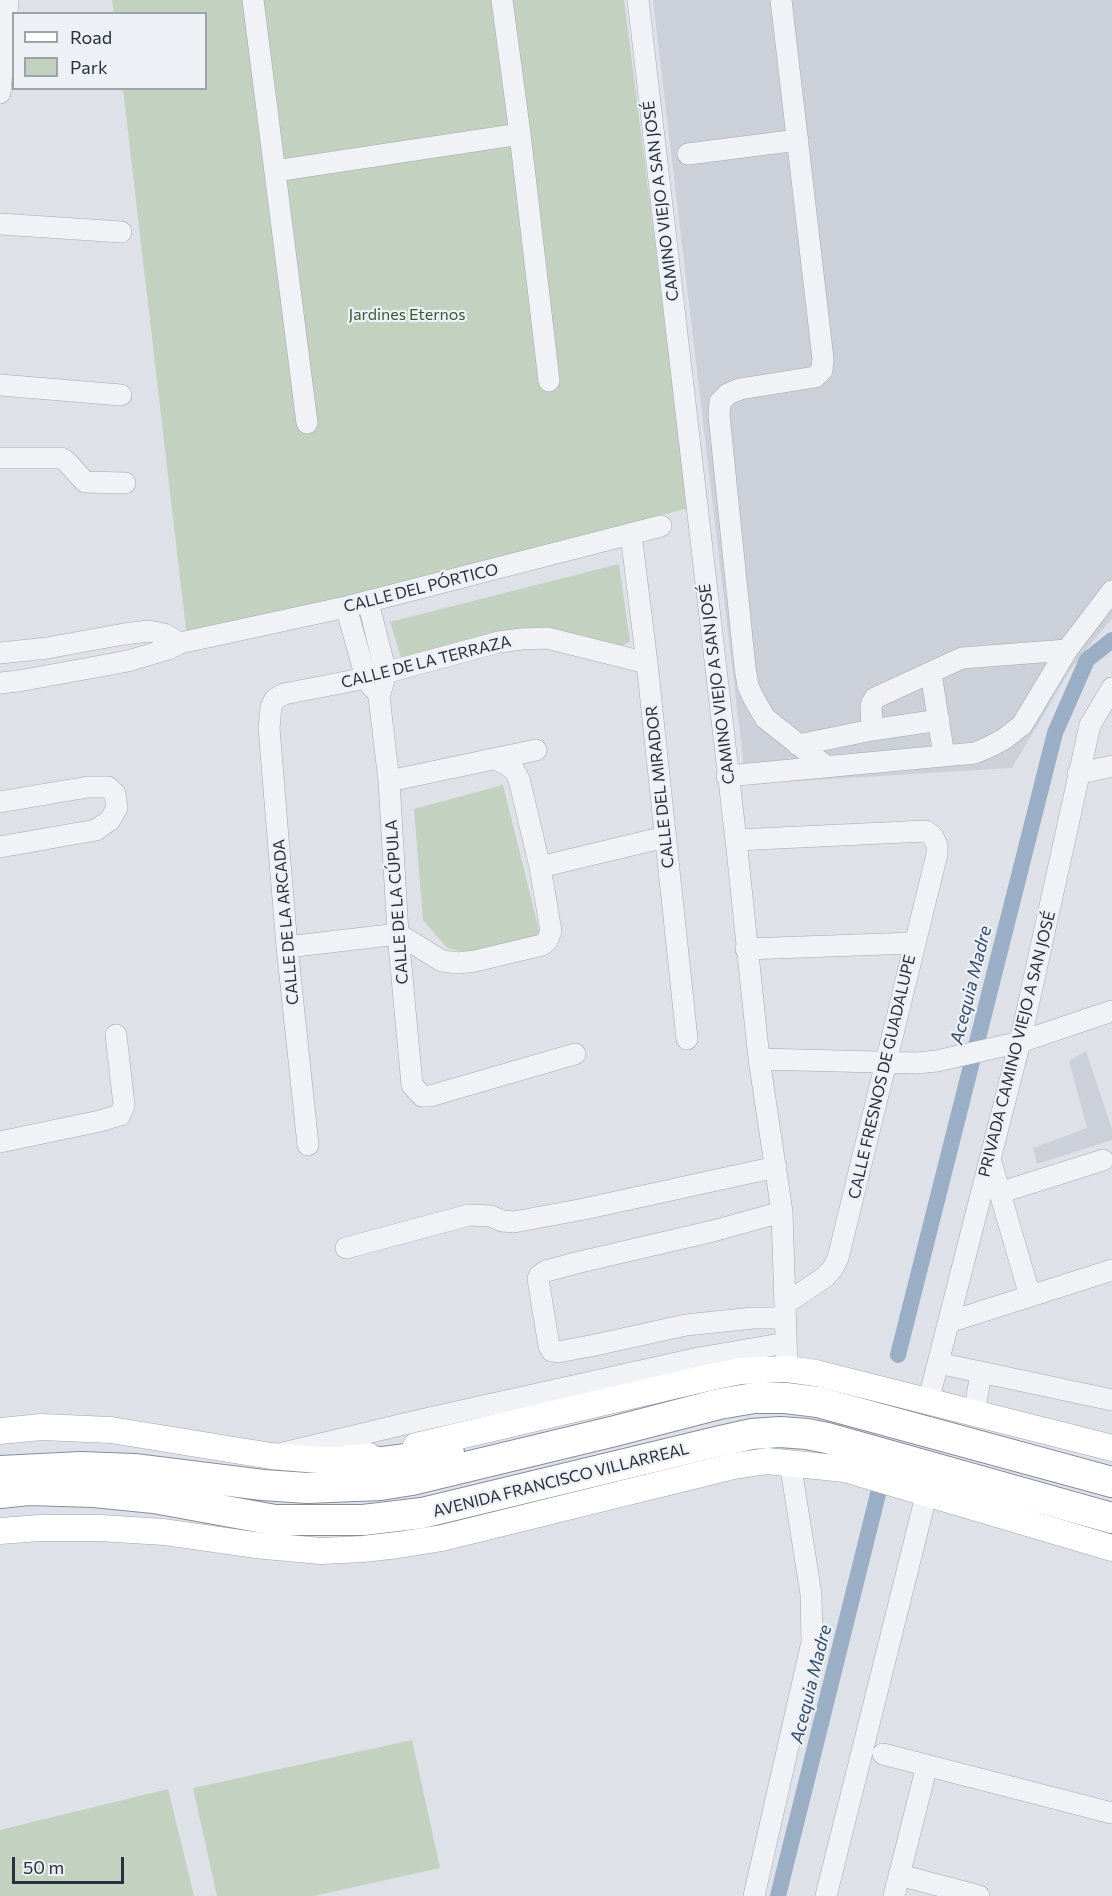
<!DOCTYPE html>
<html>
<head>
<meta charset="utf-8">
<style>
	body { margin:0 }
	#map { position:relative; width:1112px; height:1896px; overflow:hidden; background:#dee1e7; font-family:Commissioner,sans-serif }
	canvas { display:block }
	.legend { position:absolute; left:12px; top:12px; width:195px; height:78px; box-sizing:border-box; background:#edf0f5; border:2px solid #9ea3ab; margin:0; padding:8px 10px; list-style:none; font-size:18px; color:#282f3d }
	.legend li { display:flex; align-items:center; gap:12px; height:30px }
	.legend b { width:30px; border:2px solid #9ea3ab }
	.scale { position:absolute; left:12px; top:1857px; width:112px; height:27px; box-sizing:border-box; border:3px solid #282f3d; border-top:0; padding-left:8px; font-size:18px; line-height:21px; white-space:nowrap; color:#282f3d; -webkit-text-stroke:4px #edf0f5; paint-order:stroke }
</style>
</head>
<body>
<div id="map">
<canvas width="1112" height="1896"></canvas>
<ul class="legend">
<li><b style="height:8px;background:#fff"></b>Road</li>
<li><b style="height:16px;background:#c3d1c0"></b>Park</li>
</ul>
<div class="scale">50 m</div>
</div>
<script>
const ctx = document.querySelector('canvas').getContext('2d');
ctx.lineJoin = 'round';
function fillPath(path, color) { ctx.fillStyle = color; ctx.fill(path, 'evenodd'); }
const toPath = rows => new Path2D(rows.map(r => 'M' + r).join(''));
function stroke(path, color, width, dash) { ctx.strokeStyle = color; ctx.lineWidth = width; ctx.lineCap = dash ? 'butt' : 'round'; ctx.setLineDash(dash || []); ctx.stroke(path); }
function drawText(font, color, halo, rows, align = 'center') {
  ctx.font = font + ' Commissioner,sans-serif'; ctx.lineWidth = 4.5; ctx.setLineDash([]); ctx.textBaseline = 'middle'; ctx.strokeStyle = halo; ctx.fillStyle = color; for (const [text, x, y, turn = 0] of rows) {
    ctx.save(); ctx.translate(x, y); ctx.rotate((+turn || 0) * Math.PI / 180); ctx.textAlign = isNaN(turn) ? turn : align; if (halo) ctx.strokeText(text, 0, 0); ctx.fillText(text, 0, 0); ctx.restore();
  }
}
fillPath(toPath([
	[653,0,1112,0,1112,618,1070,670,1012,768,746,784],
	[1086,1051,1112,1129,1112,1140,1037,1164,1033,1148,1087,1128,1069,1061]
]), '#ccd0d9');
fillPath(toPath([
	[112,0,624,0,689,508,187,638,123,89,206,88,206,14,114,13],
	[619,564,630,642,619,647,586,636,544,629,401,658,390,622],
	[503,785,541,938,478,956,447,948,423,920,414,809],
	[412,1740,440,1868,314,1896,217,1896,193,1788],
	[168,1789,194,1896,0,1896,0,1830]
]), '#c3d1c0');
stroke(toPath([
	[898,1355,1055,733,1087,660,1112,640],
	[778,1896,881,1482]
]), '#9aaec6', 16);
const minor = toPath([
	[253,0,307,423],
	[502,0,520,134,549,381],
	[638,0,736,840,759,1059,782,1212,787,1369],
	[781,0,823,359,822,370,815,377,740,389,728,394,720,402,719,415,745,668,748,686,753,697,765,718,827,767],
	[0,93,8,0],
	[688,154,798,140],
	[275,171,520,134],
	[0,224,121,232],
	[0,385,121,395],
	[0,458,61,458,66,461,85,482,125,483],
	[631,534,647,663,687,1039],
	[368,602,386,673,379,697,389,781,398,934,412,1085,422,1096,430,1096,575,1054],
	[346,607,366,678,374,689],
	[0,653,47,648,124,634,149,631,164,634,180,643],
	[931,673,944,756],
	[0,683,19,681,128,661,168,649,180,643,346,607,661,526],
	[939,720,872,730,871,705,875,698,962,658,1067,650],
	[798,745,872,730],
	[1078,774,1112,766],
	[727,776,975,753,991,746,1004,739,1022,725,1067,650,1112,591],
	[389,781,536,750],
	[0,802,88,787,108,787,115,794,117,808,110,820,96,830,0,847],
	[736,840,926,831,933,837,937,845,937,854,838,1258,833,1268,825,1277,785,1304],
	[540,867,665,837],
	[287,947,398,934,442,961,459,963,475,961,542,945,547,941,551,931,540,867,519,779,514,770,506,764,496,759],
	[746,949,914,943],
	[759,1059,916,1063,937,1061,1020,1042,1112,1011],
	[0,1142,100,1121,120,1115,124,1105,116,1035],
	[308,1145,287,947,269,728,271,707,275,699,284,694,366,678,499,642,522,639,547,638,647,663],
	[990,1159,1030,1296],
	[999,1193,1103,1160],
	[782,1212,713,1231,580,1262,546,1271,539,1276,538,1279,549,1346,552,1351,558,1352,595,1345,686,1325,753,1318,784,1318],
	[346,1248,469,1215,491,1216,502,1221,514,1222,584,1209,776,1167],
	[949,1322,1112,1270],
	[938,1363,1112,1400],
	[928,1402,1020,1042,1090,725,1112,688],
	[974,1414,981,1373],
	[283,1453,421,1420,699,1358,786,1343],
	[883,1754,1112,1813],
	[899,1875,979,1896],
	[754,1896,812,1642,811,1594,790,1462],
	[826,1896,927,1492],
	[894,1896,927,1765]
]);
const major = toPath([
	[0,1431,41,1427,111,1430,271,1456,319,1460,349,1460,369,1456],
	[416,1446,711,1377,741,1371,787,1369,816,1373,1112,1448],
	[0,1531,40,1528,100,1528,164,1532,255,1545,321,1551,363,1549,398,1545,442,1538,734,1466,767,1461,845,1469,1112,1548]
]);
const highway = toPath([
	[349,1460,382,1462,449,1453],
	[0,1471,81,1467,134,1469,263,1485,307,1488,380,1485,412,1480,615,1431,719,1404,754,1398,786,1398,818,1402,1112,1482],
	[0,1493,29,1490,94,1492,154,1498,275,1520,363,1520,422,1513,720,1441,752,1434,780,1432,807,1434,827,1438,1112,1518]
]);
stroke(minor, '#a4a8b1', 22);
stroke(major, '#9ea5b2', 27);
stroke(highway, '#868e9d', 32);
stroke(minor, '#f1f2f6', 21);
stroke(major, '#fff', 26);
stroke(highway, '#fff', 30);
drawText('16px', '#282f3d', '#edf0f5', [
	["CAMINO VIEJO A SAN JOSÉ",661,201,-97],
	["CALLE DEL PÓRTICO",421,588,-14],
	["CALLE DE LA TERRAZA",426,662,-14],
	["CAMINO VIEJO A SAN JOSÉ",717,684,-97],
	["CALLE DEL MIRADOR",660,787,-96],
	["CALLE DE LA CÚPULA",397,902,-94],
	["CALLE DE LA ARCADA",286,922,-95],
	["PRIVADA CAMINO VIEJO A SAN JOSÉ",1017,1044,-76],
	["CALLE FRESNOS DE GUADALUPE",882,1077,-77],
	["AVENIDA FRANCISCO VILLARREAL",561,1480,-14]
]);
drawText('16px', '#3b5836', '#edf0f5', [
	["Jardines Eternos",407,315]
]);
drawText('italic 18px', '#344c6f', '#edf0f5', [
	["Acequia Madre",971,985,-76],
	["Acequia Madre",811,1684,-76]
]);
</script>
</body>
</html>
